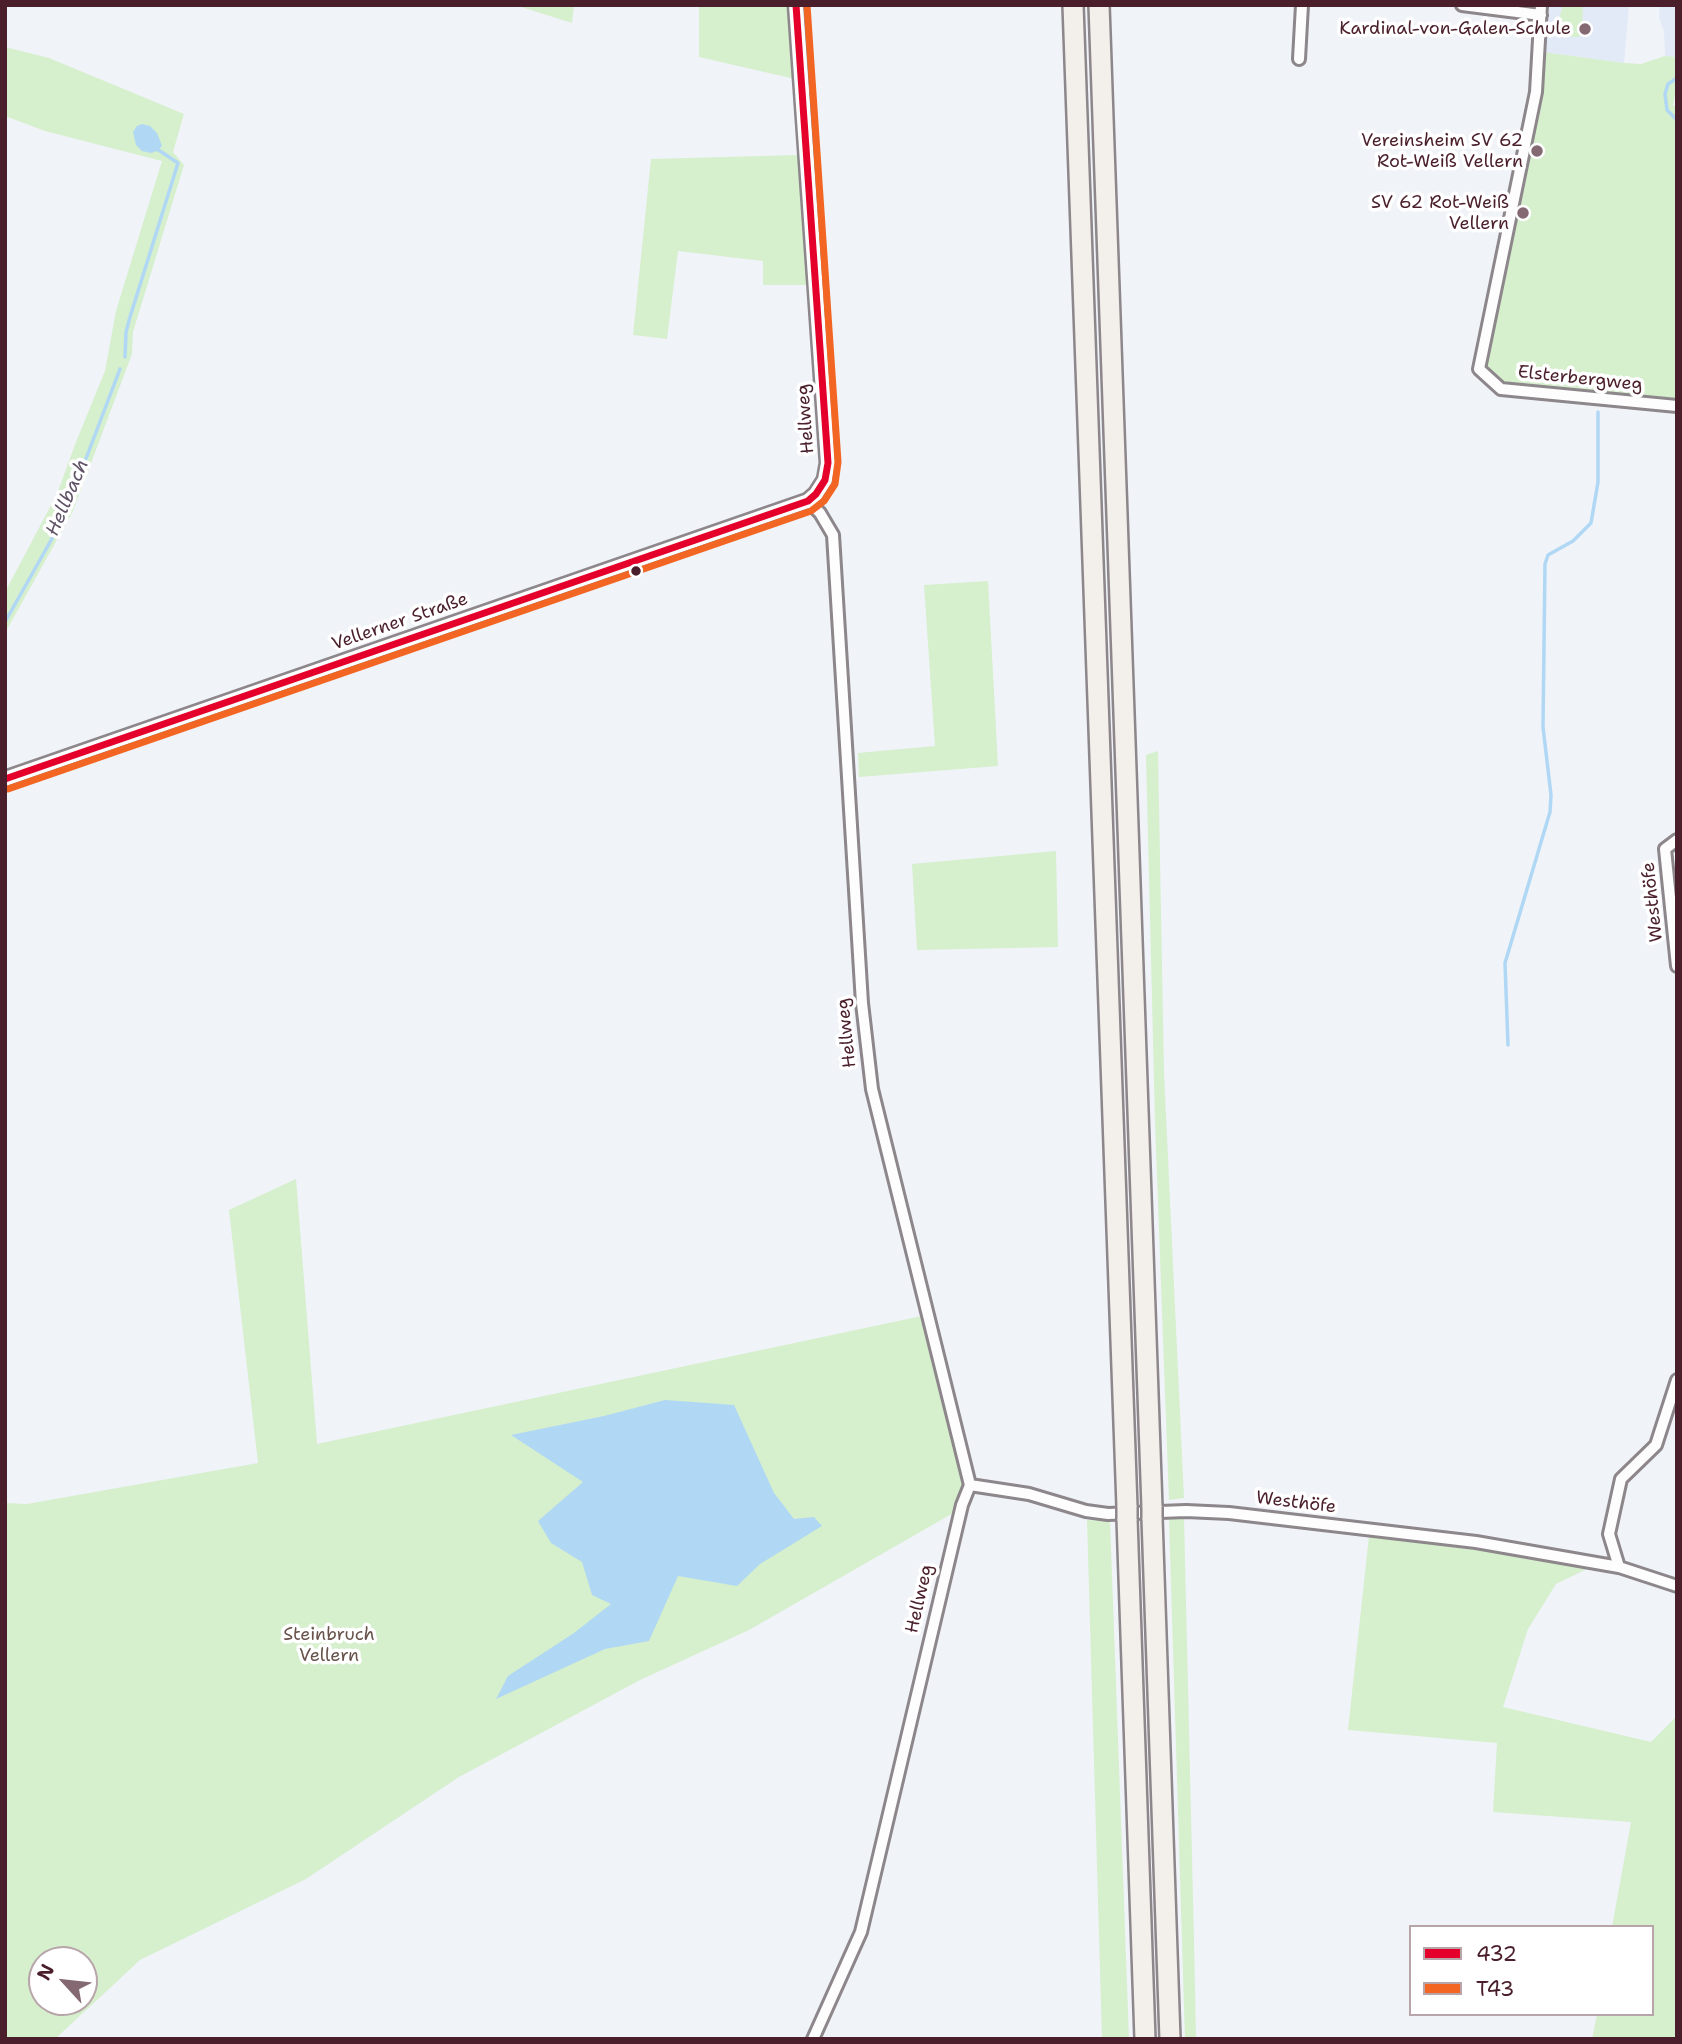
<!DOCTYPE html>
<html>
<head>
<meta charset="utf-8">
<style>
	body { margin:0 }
	#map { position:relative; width:1682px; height:2044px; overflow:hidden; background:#f0f3f8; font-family:"Shantell Sans",sans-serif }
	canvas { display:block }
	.frame { position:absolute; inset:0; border:7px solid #4a1f2b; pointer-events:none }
	.legend { position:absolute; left:1409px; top:1925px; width:245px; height:91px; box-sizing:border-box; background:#fff; border:2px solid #b7a5aa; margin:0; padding:9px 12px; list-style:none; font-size:21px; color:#4a1f2b }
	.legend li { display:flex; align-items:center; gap:14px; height:35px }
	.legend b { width:35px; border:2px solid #b7a5aa }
	.north { position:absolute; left:28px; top:1946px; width:70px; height:70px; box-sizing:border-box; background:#fff; border:2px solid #b7a5aa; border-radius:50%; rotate:297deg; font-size:19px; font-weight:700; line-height:28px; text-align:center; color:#4a1f2b }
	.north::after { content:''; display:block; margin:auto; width:24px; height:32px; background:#846973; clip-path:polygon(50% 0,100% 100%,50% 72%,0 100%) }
</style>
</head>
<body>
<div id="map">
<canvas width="1682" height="2044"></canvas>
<div class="frame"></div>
<ul class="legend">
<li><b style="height:9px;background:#e4002b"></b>432</li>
<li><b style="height:9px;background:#f26522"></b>T43</li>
</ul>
<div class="north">N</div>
</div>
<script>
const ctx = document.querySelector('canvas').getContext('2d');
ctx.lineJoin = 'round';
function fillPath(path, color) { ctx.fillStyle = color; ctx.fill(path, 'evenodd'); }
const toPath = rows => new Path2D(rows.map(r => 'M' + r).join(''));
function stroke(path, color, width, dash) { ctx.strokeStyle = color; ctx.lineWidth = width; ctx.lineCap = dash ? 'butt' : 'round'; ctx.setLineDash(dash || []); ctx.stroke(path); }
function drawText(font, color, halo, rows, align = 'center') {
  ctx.font = font + ' "Shantell Sans",sans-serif'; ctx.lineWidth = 7; ctx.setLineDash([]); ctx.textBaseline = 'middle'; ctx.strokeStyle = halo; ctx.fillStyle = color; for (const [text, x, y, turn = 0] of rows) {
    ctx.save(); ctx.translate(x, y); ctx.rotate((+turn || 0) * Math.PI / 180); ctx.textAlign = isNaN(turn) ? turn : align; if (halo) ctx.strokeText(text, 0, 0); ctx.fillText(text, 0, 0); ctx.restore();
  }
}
fillPath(toPath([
	[1544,5,1629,5,1624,63,1543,52],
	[1660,5,1677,5,1677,57,1665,56,1664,32,1659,17]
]), '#e2eaf7');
fillPath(toPath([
	[515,5,574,5,572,23],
	[699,5,791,5,795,79,699,57],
	[1563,5,1583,5,1582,34,1578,37,1554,36],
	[5,47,49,58,184,114,173,152,184,165,133,332,132,354,73,511,5,633,5,592,57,494,76,442,105,371,116,311,162,161,45,131,5,116],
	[1543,52,1624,63,1641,64,1665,56,1677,57,1677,86,1673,105,1677,108,1677,400,1646,400,1502,386,1483,368],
	[799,155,811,285,763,285,763,261,678,251,667,339,633,335,651,159],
	[988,581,998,766,859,777,858,753,935,746,924,585],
	[1158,751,1164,1073,1184,1498,1169,1500,1155,1121,1146,755],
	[1056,851,1058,947,917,950,912,864],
	[296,1179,317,1444,922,1316,970,1485,955,1512,749,1630,640,1680,459,1777,306,1879,140,1960,55,2039,5,2039,5,1503,27,1504,258,1463,229,1210],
	[42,1960,84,1960,84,2002,42,2002],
	[1184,1518,1194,1941,1196,2039,1185,2039,1169,1519],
	[1087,1520,1110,1521,1129,2039,1102,2039],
	[1369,1536,1492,1550,1591,1567,1556,1584,1528,1629,1503,1707,1651,1742,1677,1716,1677,2039,1592,2039,1597,2014,1652,2014,1652,1927,1612,1927,1631,1822,1493,1812,1497,1743,1348,1730]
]), '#d6efcd');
fillPath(toPath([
	[142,124,150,126,157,133,162,146,157,151,151,153,142,151,136,145,133,132,137,126],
	[665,1400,734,1405,774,1493,794,1519,814,1517,822,1526,760,1564,737,1586,678,1576,649,1641,605,1649,496,1699,508,1676,574,1633,611,1604,592,1595,582,1562,551,1543,538,1521,583,1482,511,1435,604,1416]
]), '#b0d8f5');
stroke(toPath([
	[1677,78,1668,84,1665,94,1667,110,1677,120],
	[125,357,126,332,130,317,178,163,157,149],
	[5,622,63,519,120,369],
	[1508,1045,1505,963,1550,812,1551,795,1543,727,1545,564,1548,555,1573,541,1591,523,1598,482,1598,412]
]), '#b0d8f5', 3.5);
const street = toPath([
	[1462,5,1541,15],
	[1541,5,1536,92,1479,369,1501,389,1677,406],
	[1299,59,1302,5],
	[808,501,820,513,833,535,862,1003,872,1089,970,1485,962,1505,861,1932,813,2039],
	[1677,840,1665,849,1677,966],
	[970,1485,1029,1494,1086,1511,1108,1514,1186,1511,1229,1513,1476,1542,1619,1567,1677,1586],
	[1619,1567,1609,1534,1621,1479,1656,1445,1677,1380]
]);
const secondary = toPath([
	[5,779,808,501,816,494,825,480,828,463,796,5]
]);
const highway = toPath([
	[1073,5,1127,1507],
	[1099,5,1152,1507],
	[1152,1518,1170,2039],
	[1127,1519,1145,2039]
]);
stroke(street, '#8d868b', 16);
stroke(secondary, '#8d868b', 19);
stroke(highway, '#8d868b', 24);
stroke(street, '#fdfdfe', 10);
stroke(secondary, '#fdfdfe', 14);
stroke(highway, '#f3efea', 19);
const highwayBridge = toPath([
	[1127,1507,1127,1519],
	[1152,1507,1152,1518]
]);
stroke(highwayBridge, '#8d868b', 24, []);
stroke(highwayBridge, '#f3efea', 19);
stroke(toPath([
	[5,779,808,501,816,494,825,480,828,463,796,5]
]), '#e4002b', 7);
stroke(toPath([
	[8,789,811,511,824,501,835,484,838,462,807,5]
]), '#f26522', 7);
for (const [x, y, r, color] of [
	[1585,29,7,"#846973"],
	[1537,151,7,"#846973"],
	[1523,213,7,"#846973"],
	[636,571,6,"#4a1f2b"]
]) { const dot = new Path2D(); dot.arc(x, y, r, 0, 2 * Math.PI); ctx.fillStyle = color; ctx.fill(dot); stroke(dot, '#fff', 2.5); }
drawText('18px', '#4a1f2b', '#fff', [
	["Kardinal-von-Galen-Schule",1571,29],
	["Vereinsheim SV 62",1523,141],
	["Rot-Weiß Vellern",1523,162],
	["SV 62 Rot-Weiß",1509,203],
	["Vellern",1509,224]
], 'right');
drawText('18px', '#4a1f2b', '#fff', [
	["Elsterbergweg",1580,379,6],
	["Hellweg",806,419,-94],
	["Vellerner Straße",400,622,-19],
	["Westhöfe",1653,902,-96],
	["Hellweg",847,1033,-96],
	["Westhöfe",1296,1503,7],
	["Hellweg",920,1599,-77]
]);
drawText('18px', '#68524b', '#fff', [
	["Steinbruch",329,1635],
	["Vellern",329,1656]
]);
drawText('italic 19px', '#605367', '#fff', [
	["Hellbach",68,498,-67]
]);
</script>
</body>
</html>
